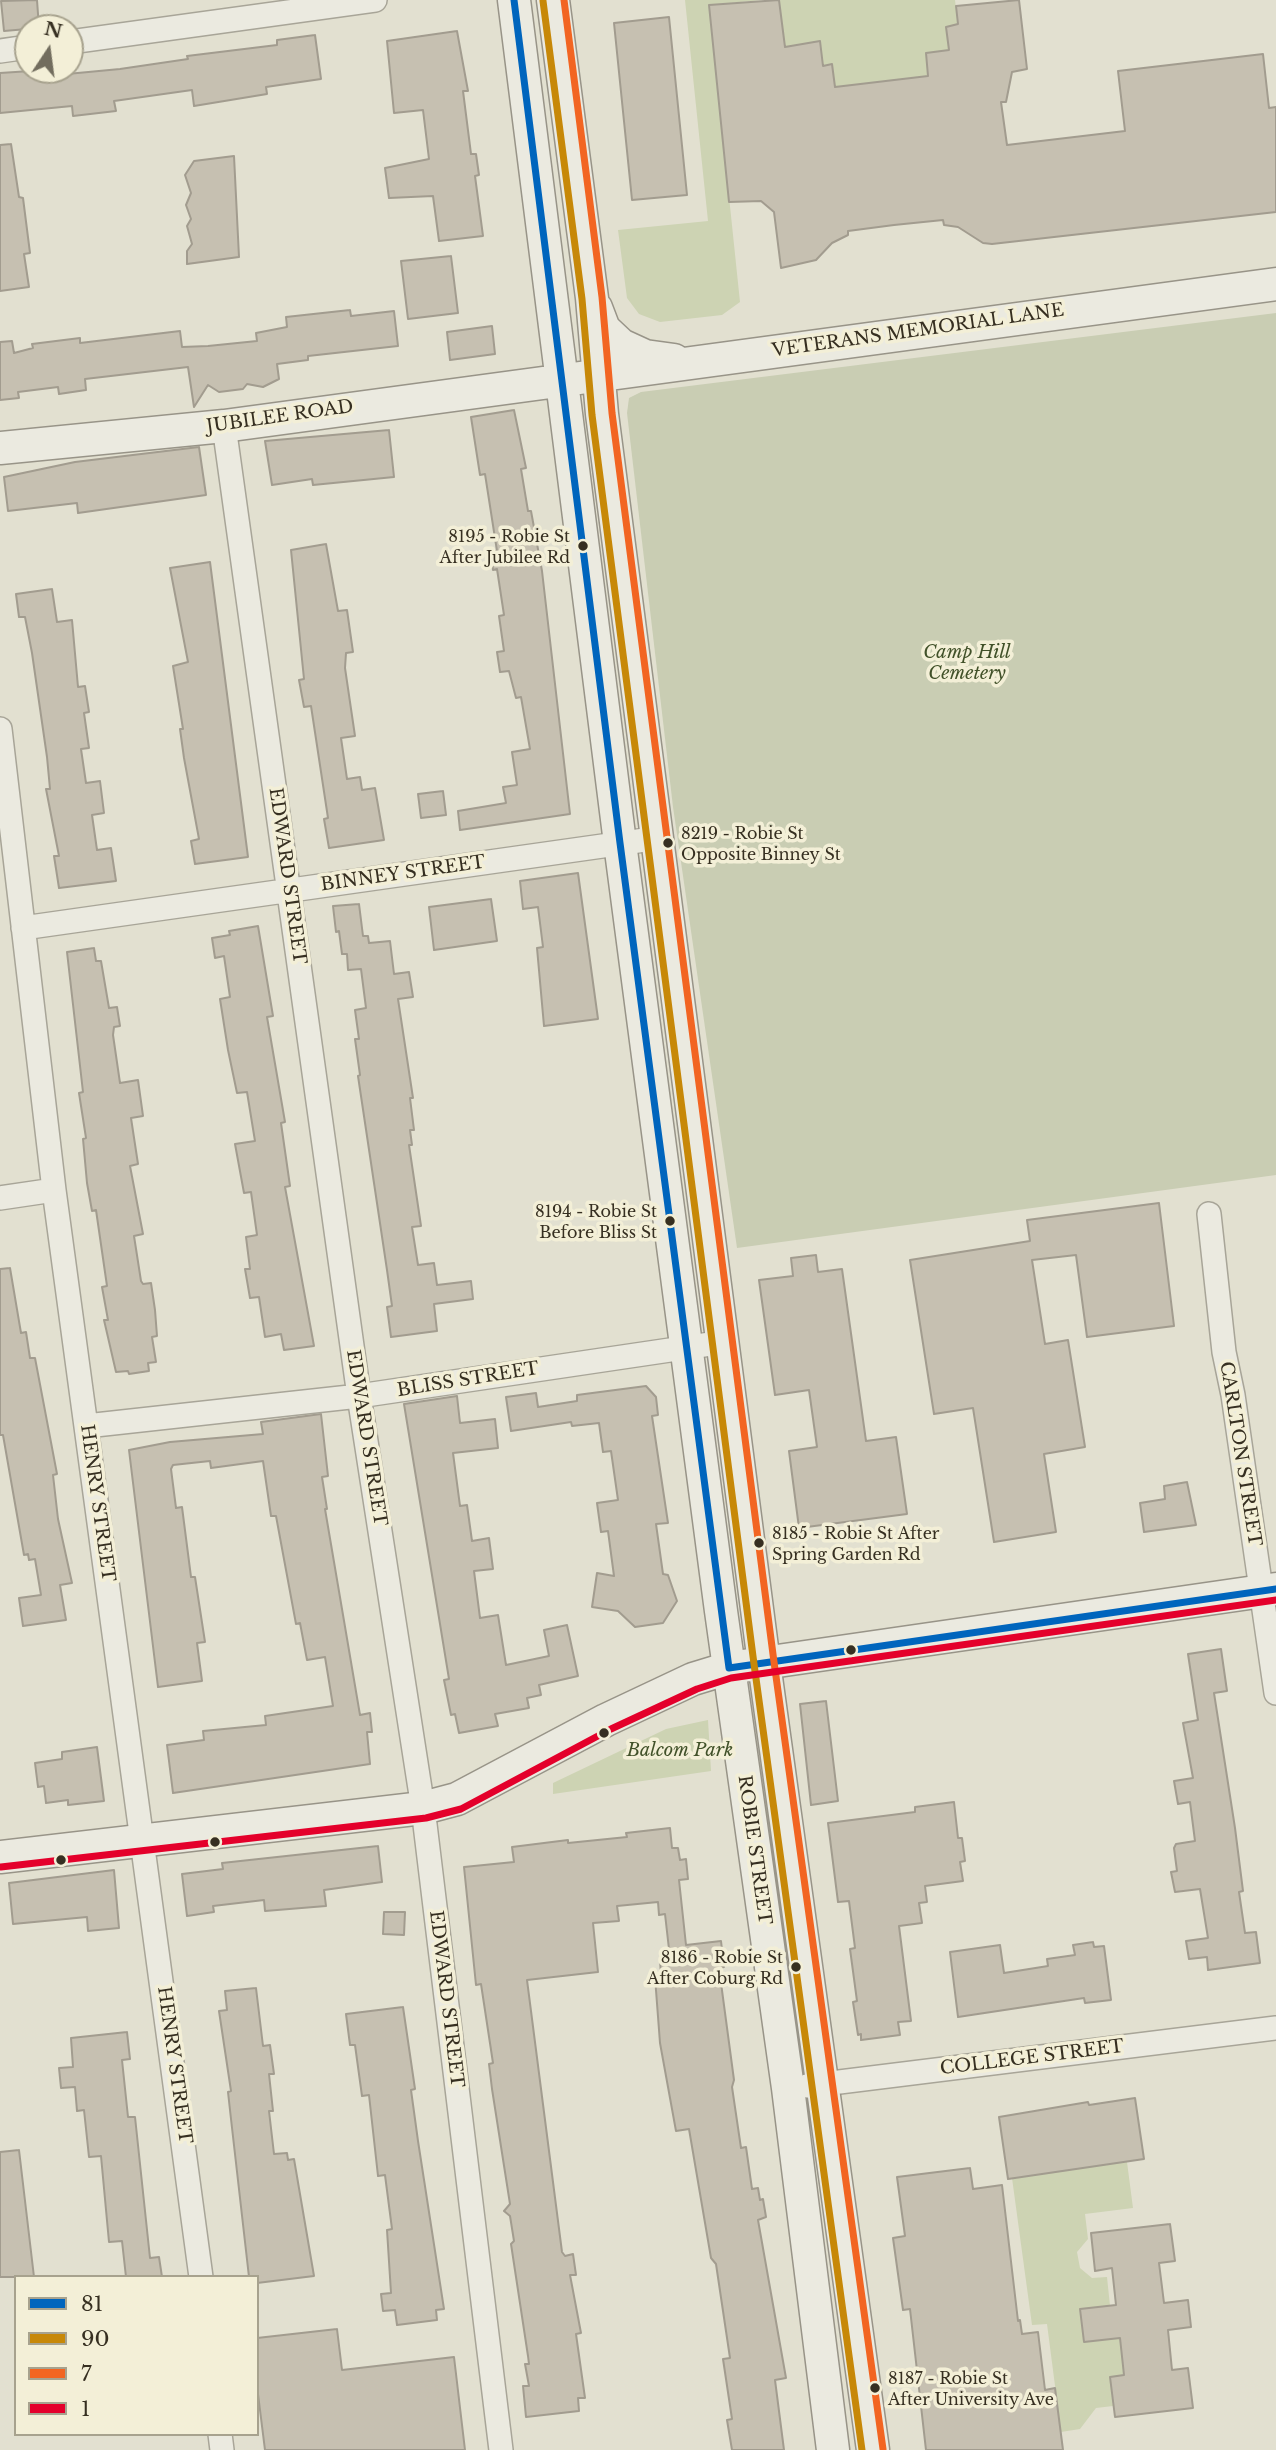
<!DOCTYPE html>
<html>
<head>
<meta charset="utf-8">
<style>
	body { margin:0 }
	#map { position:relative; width:1276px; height:2450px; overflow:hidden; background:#e2e0d0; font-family:"Libre Baskerville",serif }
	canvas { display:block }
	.legend { position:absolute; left:14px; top:2275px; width:245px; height:161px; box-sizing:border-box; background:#f3efd7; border:2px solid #a7a28e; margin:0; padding:9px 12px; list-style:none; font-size:21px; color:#362f21 }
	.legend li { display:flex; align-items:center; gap:14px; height:35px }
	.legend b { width:35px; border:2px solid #a7a28e }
	.north { position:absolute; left:14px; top:14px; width:70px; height:70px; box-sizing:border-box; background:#f3efd7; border:2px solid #a7a28e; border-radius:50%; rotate:13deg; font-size:19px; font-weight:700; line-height:28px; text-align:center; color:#362f21 }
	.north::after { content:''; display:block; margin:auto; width:24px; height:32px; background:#726d5e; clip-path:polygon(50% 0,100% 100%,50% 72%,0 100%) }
</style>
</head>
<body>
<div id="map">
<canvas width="1276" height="2450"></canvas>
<ul class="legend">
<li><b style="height:9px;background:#0065bd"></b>81</li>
<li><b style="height:9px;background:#c78808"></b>90</li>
<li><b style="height:9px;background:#f26522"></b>7</li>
<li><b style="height:9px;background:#e4002b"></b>1</li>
</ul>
<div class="north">N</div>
</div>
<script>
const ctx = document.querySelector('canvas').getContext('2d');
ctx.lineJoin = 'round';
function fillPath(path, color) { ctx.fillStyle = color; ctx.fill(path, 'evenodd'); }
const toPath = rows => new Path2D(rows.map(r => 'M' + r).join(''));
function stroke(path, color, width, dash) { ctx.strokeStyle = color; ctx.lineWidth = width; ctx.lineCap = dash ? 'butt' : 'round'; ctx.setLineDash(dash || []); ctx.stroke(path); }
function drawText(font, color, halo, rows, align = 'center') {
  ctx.font = font + ' "Libre Baskerville",serif'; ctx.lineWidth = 7; ctx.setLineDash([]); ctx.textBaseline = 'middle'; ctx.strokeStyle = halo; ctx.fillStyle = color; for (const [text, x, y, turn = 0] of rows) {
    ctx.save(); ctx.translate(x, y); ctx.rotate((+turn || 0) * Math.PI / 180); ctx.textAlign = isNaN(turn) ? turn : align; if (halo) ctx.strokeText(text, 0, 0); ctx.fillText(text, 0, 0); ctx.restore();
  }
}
fillPath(toPath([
	[685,0,762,0,709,5,740,302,722,315,660,322,639,314,627,298,618,230,708,221],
	[779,0,955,0,958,24,947,27,949,50,928,76,835,87,823,66,819,41,785,47],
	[708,1720,711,1771,553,1794,553,1783,666,1729],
	[1127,2162,1133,2208,1085,2214,1088,2239,1077,2252,1080,2268,1092,2278,1107,2277,1110,2306,1084,2342,1120,2338,1124,2375,1110,2377,1113,2406,1096,2408,1080,2429,1061,2432,1047,2324,1032,2325,1012,2178]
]), '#cdd3b3');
fillPath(toPath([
	[1276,313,1276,1175,737,1248,673,807,627,413,629,398,641,392]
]), '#c9cdb3');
const building = toPath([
	[37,0,39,28,4,31,1,1,37,0],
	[779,0,785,47,820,41,823,66,832,64,835,87,928,76,926,53,949,50,946,27,958,24,956,6,1019,0,1027,69,1012,72,1006,102,1001,102,1007,145,1125,131,1118,71,1263,54,1269,108,1276,107,1276,212,992,244,983,243,958,227,944,225,943,220,894,225,848,231,848,235,832,243,816,260,781,268,774,212,761,201,729,202,709,5,779,0],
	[669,17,687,195,632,200,614,23,669,17],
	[457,31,468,91,463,91,471,154,476,154,479,175,475,176,483,236,439,241,433,196,389,198,385,168,429,159,423,110,394,113,387,41,457,31],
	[315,35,321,79,266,87,267,94,194,106,192,90,114,101,116,111,73,116,72,106,0,113,0,73,46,70,46,76,120,69,188,59,187,56,277,45,277,40,315,35],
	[11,144,19,197,23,198,30,253,24,254,29,287,0,291,0,145,11,144],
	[234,156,239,257,187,264,187,251,192,244,187,226,191,219,186,205,191,193,185,175,194,161,234,156],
	[451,256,458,313,408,319,401,261,451,256],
	[350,310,351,316,394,311,398,346,308,356,308,360,277,364,279,379,263,387,247,384,243,389,219,392,208,385,194,407,188,367,85,379,86,390,59,394,58,387,18,392,19,398,0,400,0,342,12,341,14,353,33,348,32,344,80,338,80,343,180,331,182,347,208,346,257,341,256,333,287,327,286,317,350,310],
	[492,326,495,354,450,360,447,332,492,326],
	[514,410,526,468,521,469,528,511,531,511,542,571,570,814,460,830,458,811,506,803,503,787,517,785,512,752,530,749,521,697,516,698,509,671,500,672,497,652,504,651,499,616,504,615,497,569,493,570,491,552,497,551,485,474,480,475,471,417,514,410],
	[389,430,394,477,313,485,312,479,272,485,265,441,389,430],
	[199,447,206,495,78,513,77,503,8,511,4,477,75,462,199,447],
	[326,544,338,611,347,610,353,652,346,653,345,668,355,736,341,738,347,779,360,777,362,790,375,788,384,840,329,848,324,819,328,818,311,706,304,707,299,680,304,679,291,550,326,544],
	[210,562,248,857,195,864,191,841,199,839,184,758,180,729,183,729,173,666,188,662,170,568,210,562],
	[52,589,57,622,72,620,78,687,85,686,89,712,84,713,89,748,81,749,86,783,100,781,104,813,92,815,97,850,111,848,116,881,59,888,54,856,59,856,46,789,50,789,47,757,32,653,25,617,19,617,16,594,52,589],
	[443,791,446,815,421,818,418,794,443,791],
	[578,873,598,1019,544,1026,537,948,543,947,538,907,523,909,520,881,578,873],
	[491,899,497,941,434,950,429,907,491,899],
	[359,904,363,936,368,936,369,943,390,941,394,974,409,972,413,997,398,999,413,1098,410,1098,414,1130,410,1130,412,1145,409,1145,421,1226,412,1227,418,1265,434,1263,437,1285,471,1281,473,1299,434,1304,437,1331,391,1337,387,1307,392,1306,387,1270,358,1076,360,1075,355,1039,359,1039,355,1010,366,1008,361,969,348,970,347,954,342,954,339,931,336,932,333,906,359,904],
	[258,926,273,1016,267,1017,285,1122,281,1123,290,1186,285,1187,314,1346,284,1350,281,1334,265,1337,259,1297,250,1298,245,1269,250,1269,246,1237,257,1235,251,1192,244,1193,235,1144,255,1141,247,1092,237,1093,228,1050,220,999,230,997,224,956,215,958,212,938,230,935,229,931,258,926],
	[94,948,96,961,101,961,109,1008,117,1007,120,1026,114,1027,113,1035,120,1083,138,1080,143,1116,131,1118,138,1164,130,1166,143,1234,134,1236,141,1281,143,1284,151,1283,155,1310,157,1336,152,1337,156,1362,148,1363,149,1371,129,1374,128,1371,116,1372,104,1320,108,1320,102,1287,107,1286,96,1210,92,1211,87,1183,83,1139,86,1138,79,1093,83,1092,67,952,94,948],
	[1159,1203,1174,1326,1087,1337,1076,1255,1032,1260,1045,1344,1068,1340,1085,1447,1044,1454,1056,1532,994,1542,973,1408,934,1414,910,1260,1030,1241,1027,1220,1159,1203],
	[816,1255,818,1272,842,1269,866,1441,896,1437,907,1514,799,1528,789,1451,817,1447,809,1390,775,1395,759,1280,793,1276,791,1258,816,1255],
	[10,1268,21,1333,26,1332,30,1358,35,1358,57,1474,53,1475,58,1519,72,1583,60,1585,66,1620,23,1626,19,1598,41,1595,35,1559,29,1560,28,1554,24,1555,3,1435,0,1435,0,1269,10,1268],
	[646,1386,656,1397,658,1415,652,1416,668,1523,656,1524,663,1574,668,1575,677,1601,663,1623,635,1627,618,1611,592,1607,597,1573,614,1576,608,1531,601,1532,597,1503,618,1500,611,1451,603,1452,599,1423,572,1426,571,1422,511,1431,506,1397,536,1393,538,1407,577,1401,577,1395,646,1386],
	[457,1396,460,1423,495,1419,498,1448,453,1453,460,1506,467,1505,472,1541,489,1538,493,1569,474,1571,480,1618,498,1615,506,1665,549,1656,544,1630,567,1625,578,1676,539,1685,541,1695,527,1698,529,1708,495,1714,498,1726,459,1733,455,1714,451,1715,444,1680,449,1679,404,1404,457,1396],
	[321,1414,328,1476,322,1477,327,1509,325,1509,360,1715,370,1713,372,1732,367,1732,370,1764,173,1793,167,1745,204,1740,203,1731,266,1725,265,1716,333,1706,325,1657,307,1660,300,1623,296,1624,276,1516,271,1516,263,1461,211,1468,210,1461,173,1465,171,1469,176,1508,182,1507,191,1577,195,1577,205,1642,197,1643,202,1681,158,1687,129,1450,170,1442,263,1434,261,1422,321,1414],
	[1187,1482,1196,1525,1144,1532,1140,1503,1165,1499,1164,1486,1187,1482],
	[1221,1649,1227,1691,1214,1693,1235,1828,1243,1891,1239,1892,1245,1933,1256,1932,1260,1963,1208,1970,1207,1957,1189,1959,1186,1941,1208,1938,1200,1889,1175,1892,1171,1872,1177,1871,1174,1848,1176,1844,1195,1841,1190,1802,1178,1804,1174,1781,1193,1778,1183,1723,1198,1720,1188,1654,1221,1649],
	[826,1701,838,1801,811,1805,800,1704,826,1701],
	[97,1747,104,1801,68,1805,68,1800,46,1803,44,1786,38,1787,35,1763,62,1759,62,1752,97,1747],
	[954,1802,958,1838,962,1838,965,1861,960,1862,963,1881,925,1886,927,1902,919,1903,922,1923,899,1926,911,2021,898,2022,900,2035,861,2040,861,2034,858,2035,853,2002,857,2001,850,1949,855,1948,849,1901,838,1902,828,1823,915,1812,915,1807,954,1802],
	[670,1828,672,1848,678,1848,680,1860,686,1859,688,1879,679,1880,686,1945,721,1941,724,1967,719,1968,734,2080,732,2087,741,2148,746,2147,752,2189,758,2188,760,2200,763,2199,766,2217,758,2220,786,2378,775,2380,784,2450,732,2450,727,2420,732,2419,723,2359,730,2358,716,2264,711,2258,689,2129,676,2131,660,2043,655,1977,661,1977,660,1959,670,1958,665,1914,659,1915,658,1902,617,1906,619,1921,593,1923,598,1972,527,1980,562,2252,565,2256,573,2254,576,2275,570,2275,581,2333,576,2334,585,2398,578,2398,579,2411,526,2417,523,2386,529,2386,525,2364,529,2364,528,2356,511,2244,514,2241,510,2216,504,2211,510,2204,492,2089,489,2064,493,2063,481,1984,476,1985,464,1867,514,1862,512,1847,568,1840,568,1843,627,1837,626,1833,670,1828],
	[378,1846,382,1882,324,1890,326,1906,265,1911,264,1900,213,1906,214,1912,187,1916,182,1874,223,1869,222,1863,378,1846],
	[114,1870,119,1928,88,1931,87,1917,13,1924,9,1883,114,1870],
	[384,1912,405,1912,404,1935,383,1934,384,1912],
	[1093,1942,1094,1947,1104,1946,1111,2000,1085,2003,1084,1998,958,2017,950,1952,1000,1945,1004,1973,1048,1966,1047,1959,1075,1955,1073,1945,1093,1942],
	[256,1988,263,2046,270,2045,274,2074,269,2074,273,2111,269,2111,274,2154,287,2153,288,2160,294,2159,314,2276,257,2283,257,2277,249,2277,231,2119,228,2092,231,2091,219,2011,227,2010,225,1991,256,1988],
	[403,2007,415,2089,411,2090,418,2141,444,2309,436,2310,437,2320,397,2325,395,2310,383,2311,381,2294,391,2293,387,2230,392,2229,385,2175,378,2176,369,2095,362,2096,355,2045,350,2045,346,2014,403,2007],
	[127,2032,130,2059,122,2060,128,2117,135,2117,150,2258,159,2257,162,2277,126,2277,122,2241,109,2242,101,2156,89,2157,84,2110,77,2111,75,2087,61,2088,59,2068,73,2067,71,2038,127,2032],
	[1135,2098,1144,2159,1008,2179,999,2117,1088,2102,1089,2105,1135,2098],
	[19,2150,34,2277,0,2277,0,2152,19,2150],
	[970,2168,973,2189,1002,2185,1018,2321,1020,2320,1022,2334,1038,2332,1045,2390,1055,2388,1063,2450,926,2450,910,2309,903,2310,893,2238,905,2236,897,2177,970,2168],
	[1170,2224,1175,2261,1159,2263,1164,2303,1188,2300,1191,2327,1168,2330,1172,2370,1188,2368,1193,2408,1115,2417,1110,2377,1124,2375,1120,2338,1084,2342,1080,2309,1116,2305,1112,2268,1095,2271,1091,2233,1170,2224],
	[337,2329,342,2370,454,2357,465,2450,265,2450,257,2386,257,2338,337,2329]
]);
fillPath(building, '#c6c0b1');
stroke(building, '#a29c8f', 2);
const street = toPath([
	[70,42,375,0],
	[0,51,28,47],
	[224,426,359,1396,423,1808,501,2450],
	[0,729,54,1190,201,2277],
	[23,928,659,838],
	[0,1198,54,1190],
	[1209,1214,1224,1352,1233,1395,1276,1693],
	[86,1426,359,1396,724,1342],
	[807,2086,1276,2028],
	[220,2434,222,2450]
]);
const secondary = toPath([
	[514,0,620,843,721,1611,788,2088,833,2450],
	[553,0,592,298,602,414,764,1663,873,2450],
	[596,308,604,329,621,345,645,356,674,360],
	[0,448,224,426,1276,284],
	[0,1857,423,1808,457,1799,606,1720,693,1679,729,1668,1276,1589]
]);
stroke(street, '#a8a598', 26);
stroke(secondary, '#989488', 35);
stroke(street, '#ebeae0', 23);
stroke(secondary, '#ebeae0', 32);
stroke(toPath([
	[514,0,620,843,729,1668],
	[729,1668,1276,1589]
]), '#0065bd', 7);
stroke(toPath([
	[543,1,582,299,592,415,754,1664,862,2450]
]), '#c78808', 7);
stroke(toPath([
	[564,0,602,297,612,413,774,1662,883,2449]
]), '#f26522', 7);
stroke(toPath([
	[1,1867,426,1818,461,1809,611,1729,697,1689,731,1678,1276,1600]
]), '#e4002b', 7);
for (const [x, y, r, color] of [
	[583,546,6,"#362f21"],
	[668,843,6,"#362f21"],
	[670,1221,6,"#362f21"],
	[759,1543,6,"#362f21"],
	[851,1650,6,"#362f21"],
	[604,1733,6,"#362f21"],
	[215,1842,6,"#362f21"],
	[61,1860,6,"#362f21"],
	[796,1967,6,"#362f21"],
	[875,2388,6,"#362f21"]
]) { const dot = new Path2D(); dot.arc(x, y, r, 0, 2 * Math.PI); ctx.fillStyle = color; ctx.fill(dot); stroke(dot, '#f3efd7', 2.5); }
drawText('16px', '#362f21', '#f3efd7', [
	["8195 - Robie St",570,537],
	["After Jubilee Rd",570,558],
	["8219 - Robie St",681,834,"left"],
	["Opposite Binney St",681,855,"left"],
	["8194 - Robie St",657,1212],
	["Before Bliss St",657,1233],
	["8185 - Robie St After",772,1534,"left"],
	["Spring Garden Rd",772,1555,"left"],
	["8186 - Robie St",783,1958],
	["After Coburg Rd",783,1979],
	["8187 - Robie St",888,2379,"left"],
	["After University Ave",888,2400,"left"]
], 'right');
drawText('18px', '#362f21', '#f3efd7', [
	["VETERANS MEMORIAL LANE",918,331,-8],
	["JUBILEE ROAD",280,417,-8],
	["BINNEY STREET",403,874,-8],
	["EDWARD STREET",287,876,82],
	["BLISS STREET",468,1380,-9],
	["EDWARD STREET",366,1438,81],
	["CARLTON STREET",1240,1454,81],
	["HENRY STREET",97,1503,82],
	["ROBIE STREET",754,1850,82],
	["EDWARD STREET",446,1999,83],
	["COLLEGE STREET",1032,2058,-7],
	["HENRY STREET",174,2065,82]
]);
drawText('italic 18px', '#415129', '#f3efd7', [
	["Camp Hill",967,653],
	["Cemetery",967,674],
	["Balcom Park",680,1751]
]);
</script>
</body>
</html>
